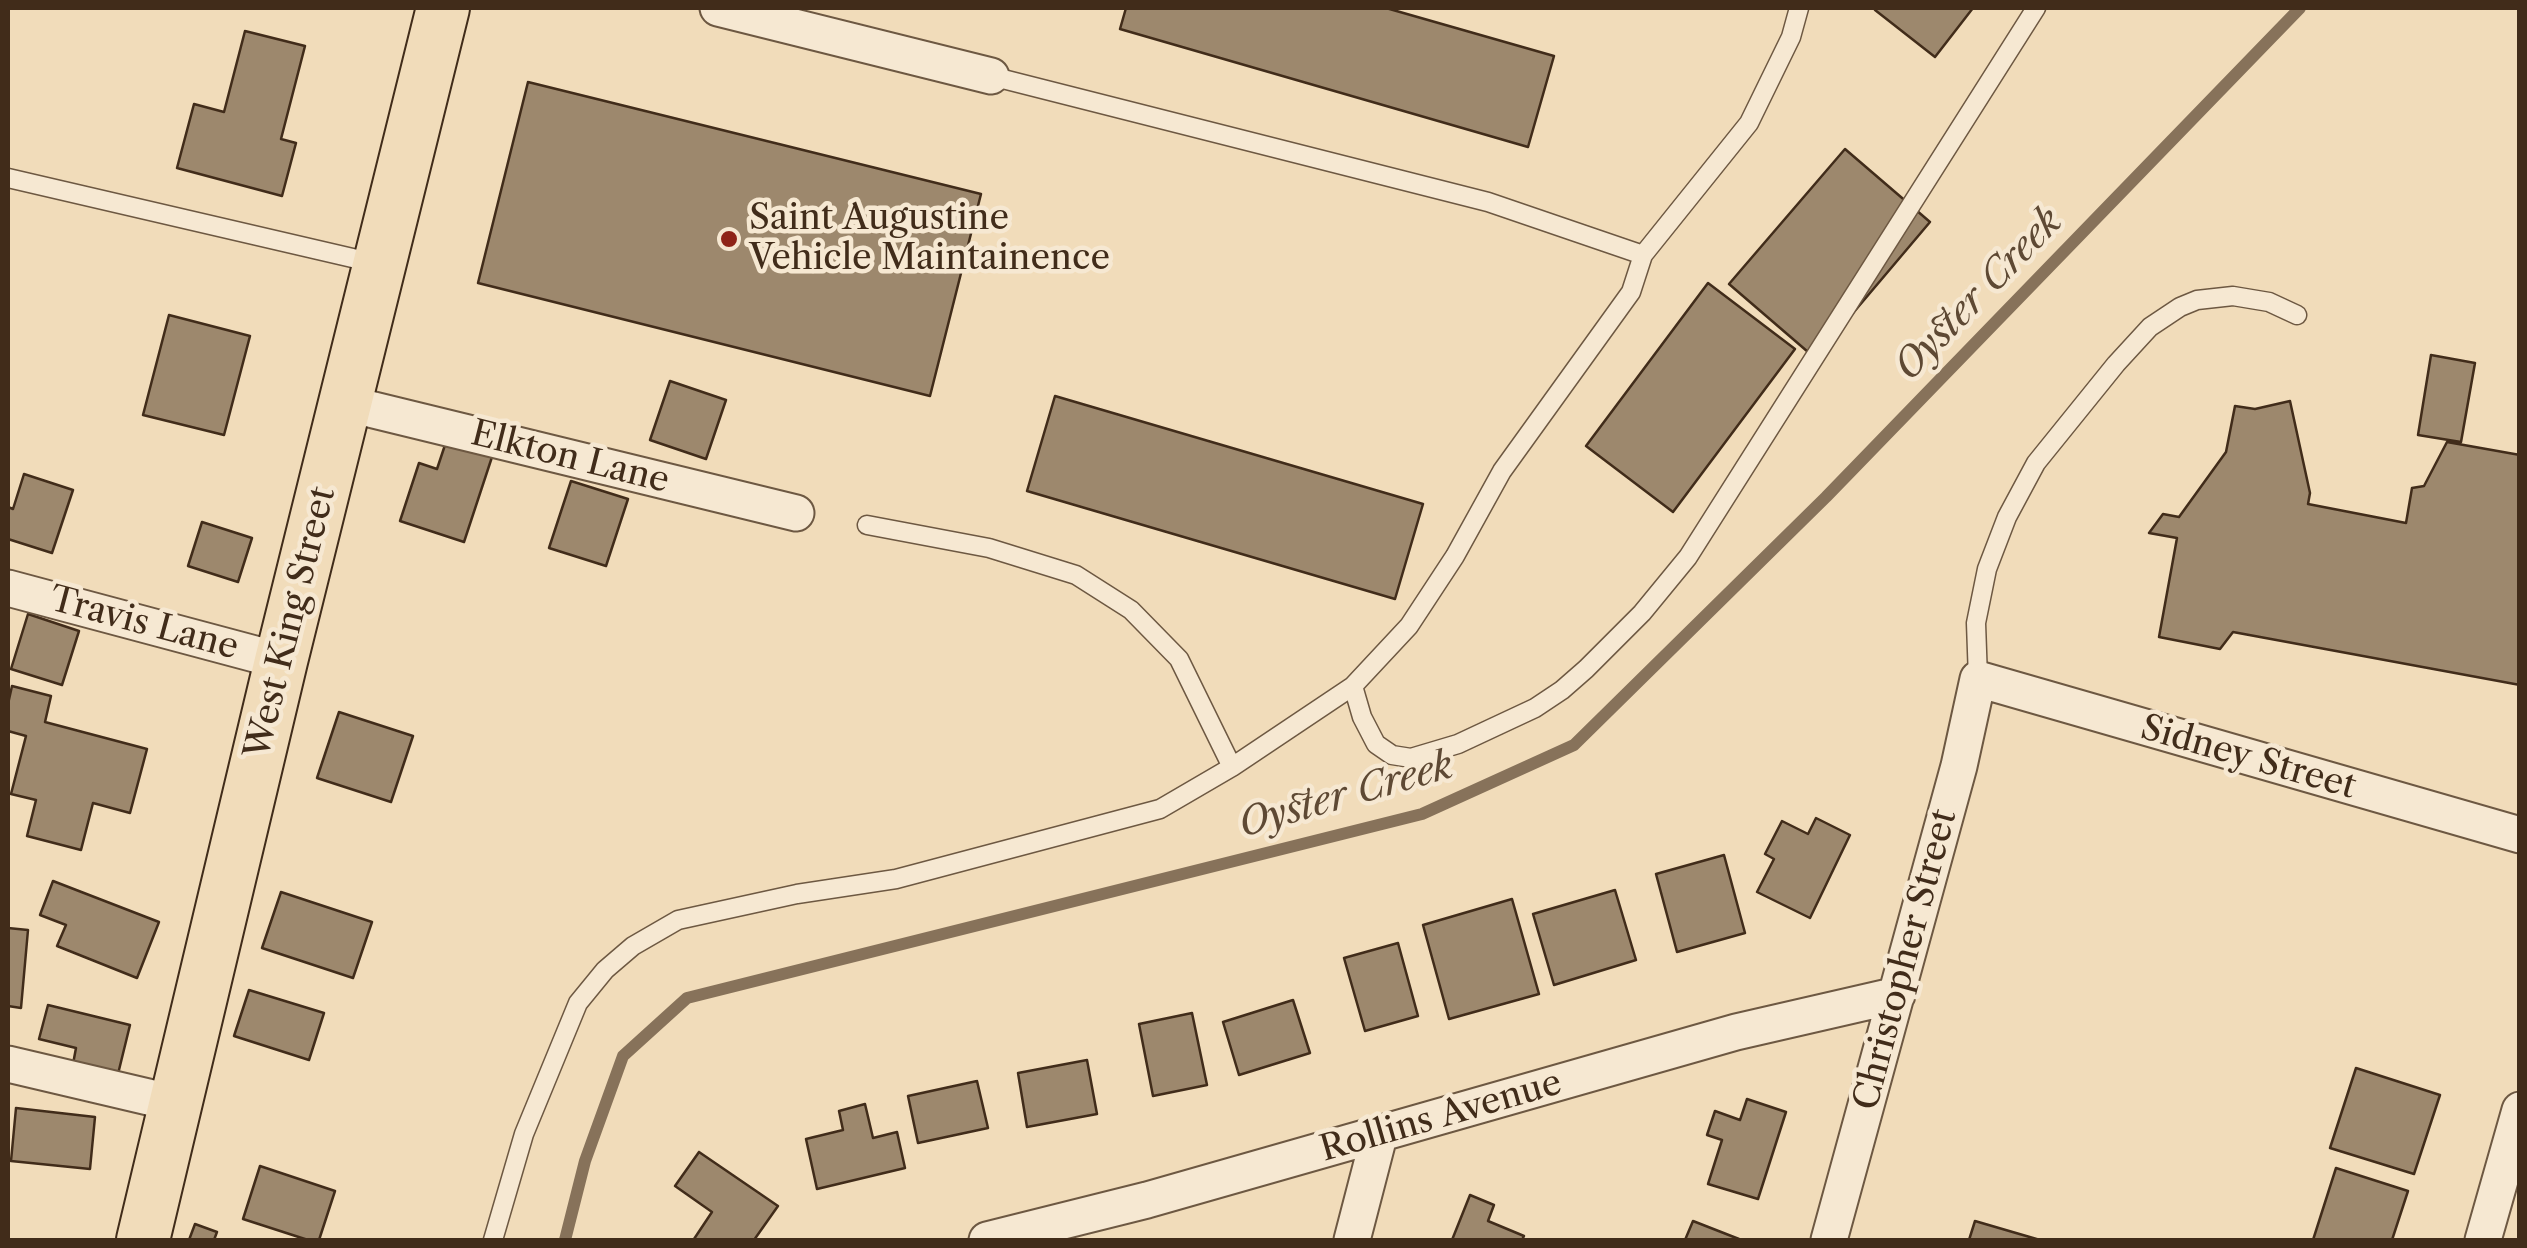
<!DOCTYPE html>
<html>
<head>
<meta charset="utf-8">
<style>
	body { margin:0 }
	#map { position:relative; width:2527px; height:1248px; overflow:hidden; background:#f1dcba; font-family:"Libre Caslon Text",serif }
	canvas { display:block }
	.frame { position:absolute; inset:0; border:10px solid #412c1a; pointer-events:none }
</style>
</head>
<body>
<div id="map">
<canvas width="2527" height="1248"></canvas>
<div class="frame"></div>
</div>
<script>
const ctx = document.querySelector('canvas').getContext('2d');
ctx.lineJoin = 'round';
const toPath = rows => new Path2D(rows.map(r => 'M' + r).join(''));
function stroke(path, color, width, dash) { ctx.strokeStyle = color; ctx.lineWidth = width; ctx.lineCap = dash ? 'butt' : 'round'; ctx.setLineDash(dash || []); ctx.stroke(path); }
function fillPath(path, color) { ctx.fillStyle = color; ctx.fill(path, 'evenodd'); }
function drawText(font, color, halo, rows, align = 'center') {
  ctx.font = font + ' "Libre Caslon Text",serif'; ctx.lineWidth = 9; ctx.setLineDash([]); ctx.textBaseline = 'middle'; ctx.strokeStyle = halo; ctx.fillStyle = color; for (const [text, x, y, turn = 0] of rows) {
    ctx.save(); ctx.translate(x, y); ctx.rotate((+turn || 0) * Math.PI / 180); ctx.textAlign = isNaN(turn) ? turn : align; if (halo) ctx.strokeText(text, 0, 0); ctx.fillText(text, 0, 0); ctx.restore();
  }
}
stroke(toPath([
	[565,1240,585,1161,623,1056,687,998,1422,814,1574,745,1826,497,2300,8]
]), '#87725a', 12);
const building = toPath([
	[1126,8,1386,8,1554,56,1528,147,1120,29,1126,8],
	[1877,8,1973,8,1935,57,1875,10,1877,8],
	[245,31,305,46,281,139,296,143,282,196,177,168,194,104,224,112,245,31],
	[528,82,981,194,930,396,478,283,528,82],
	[1845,149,1930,222,1815,358,1729,284,1845,149],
	[1708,283,1795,349,1673,512,1586,446,1708,283],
	[169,315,250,336,224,435,143,415,169,315],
	[2431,355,2475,363,2461,442,2418,435,2431,355],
	[670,381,726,400,706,459,650,440,670,381],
	[1055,396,1423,504,1395,599,1027,491,1055,396],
	[2290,401,2310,493,2308,504,2406,523,2412,488,2424,486,2447,442,2520,455,2520,685,2233,632,2220,649,2159,637,2177,538,2149,533,2163,514,2179,517,2226,452,2235,406,2255,409,2290,401],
	[446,442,492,457,464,542,400,521,419,463,437,469,446,442],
	[24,474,73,490,52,553,8,539,8,507,13,509,24,474],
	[571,481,628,499,606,566,549,548,571,481],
	[202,522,252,538,238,582,188,566,202,522],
	[28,614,79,631,62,685,11,669,28,614],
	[12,686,51,696,45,722,147,749,130,813,93,803,81,850,27,836,36,800,11,794,26,736,8,731,8,704,12,686],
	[339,712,413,736,391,802,317,778,339,712],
	[1816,818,1850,835,1810,918,1757,892,1774,859,1765,854,1782,821,1808,834,1816,818],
	[1724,855,1745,933,1677,952,1656,874,1724,855],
	[53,881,159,922,137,978,57,946,66,925,40,915,53,881],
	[1615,890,1636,960,1554,985,1533,914,1615,890],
	[281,892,372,922,353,978,262,948,281,892],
	[1512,899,1539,994,1449,1019,1423,925,1512,899],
	[8,928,28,930,21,1008,8,1006,8,928],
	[1398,943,1418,1016,1365,1031,1344,958,1398,943],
	[249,990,324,1013,309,1060,234,1036,249,990],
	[1293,1000,1310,1053,1239,1075,1223,1022,1293,1000],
	[48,1005,130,1025,118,1074,73,1064,76,1048,39,1039,48,1005],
	[1192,1013,1207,1085,1153,1096,1139,1024,1192,1013],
	[1087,1060,1097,1114,1027,1127,1018,1073,1087,1060],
	[2356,1068,2440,1095,2414,1174,2330,1148,2356,1068],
	[977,1081,988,1128,918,1143,908,1096,977,1081],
	[1747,1099,1786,1112,1758,1199,1708,1184,1722,1140,1707,1135,1715,1111,1740,1120,1747,1099],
	[865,1104,873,1138,897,1132,905,1168,817,1189,806,1139,843,1130,839,1111,865,1104],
	[16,1108,95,1117,90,1169,11,1161,16,1108],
	[699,1152,778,1206,754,1240,694,1239,712,1212,675,1186,699,1152],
	[260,1166,335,1191,319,1240,308,1240,243,1219,260,1166],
	[2336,1168,2408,1191,2392,1240,2313,1240,2336,1168],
	[1470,1195,1494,1205,1488,1221,1524,1236,1522,1240,1452,1240,1470,1195],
	[1693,1221,1739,1239,1739,1240,1685,1240,1693,1221],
	[1975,1221,2040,1240,1969,1240,1975,1221],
	[195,1224,217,1232,214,1240,189,1240,195,1224]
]);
fillPath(building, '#9d886d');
stroke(building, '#412c1a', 2.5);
const service = toPath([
	[991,76,1488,202,1643,255],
	[8,178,374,263],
	[867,525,989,548,1076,575,1131,610,1179,659,1232,767],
	[1978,679,1976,623,1987,569,2007,517,2036,463,2116,364,2150,327,2180,307,2197,300,2233,296,2269,302,2297,315],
	[1353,686,1362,717,1376,744,1392,755,1411,758,1458,744,1535,708,1562,690,1586,669,1642,613,1688,557,2036,8],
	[493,1240,524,1134,578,1003,605,970,633,946,678,920,797,894,896,879,1160,809,1232,767,1353,686,1409,626,1455,556,1502,471,1631,292,1643,255,1749,123,1791,37,1799,8]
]);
const minor = toPath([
	[718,8,991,76],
	[345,403,796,513],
	[8,588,281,661],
	[8,1064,178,1104],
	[987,1240,1147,1200,1736,1032,1897,995],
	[1352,1240,1379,1136],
	[1829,1240,1959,766,1978,679,2520,835],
	[2483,1240,2520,1110]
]);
const primary = toPath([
	[143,1240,281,661,443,8]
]);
stroke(service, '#6d5842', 21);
stroke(minor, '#6d5842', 39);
stroke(primary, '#412c1a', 56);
stroke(service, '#f6e8d2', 18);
stroke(minor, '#f6e8d2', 35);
stroke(primary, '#f1dcba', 52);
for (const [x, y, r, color] of [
	[729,239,10,"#8f2418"]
]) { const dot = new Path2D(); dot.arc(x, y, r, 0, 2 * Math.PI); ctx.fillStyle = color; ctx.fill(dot); stroke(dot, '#f6e8d2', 4); }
drawText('35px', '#412c1a', '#f6e8d2', [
	["Saint Augustine",749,219],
	["Vehicle Maintainence",749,259]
], 'left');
drawText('35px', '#412c1a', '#f6e8d2', [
	["Elkton Lane",570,458,14],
	["West King Street",291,623,-76],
	["Travis Lane",144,624,15],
	["Sidney Street",2248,758,16],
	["Christopher Street",1906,960,-75],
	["Rollins Avenue",1441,1117,-16]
]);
drawText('italic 38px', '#5e4934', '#f6e8d2', [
	["Oyster Creek",1979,295,-46],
	["Oyster Creek",1346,796,-16]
]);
</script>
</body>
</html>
